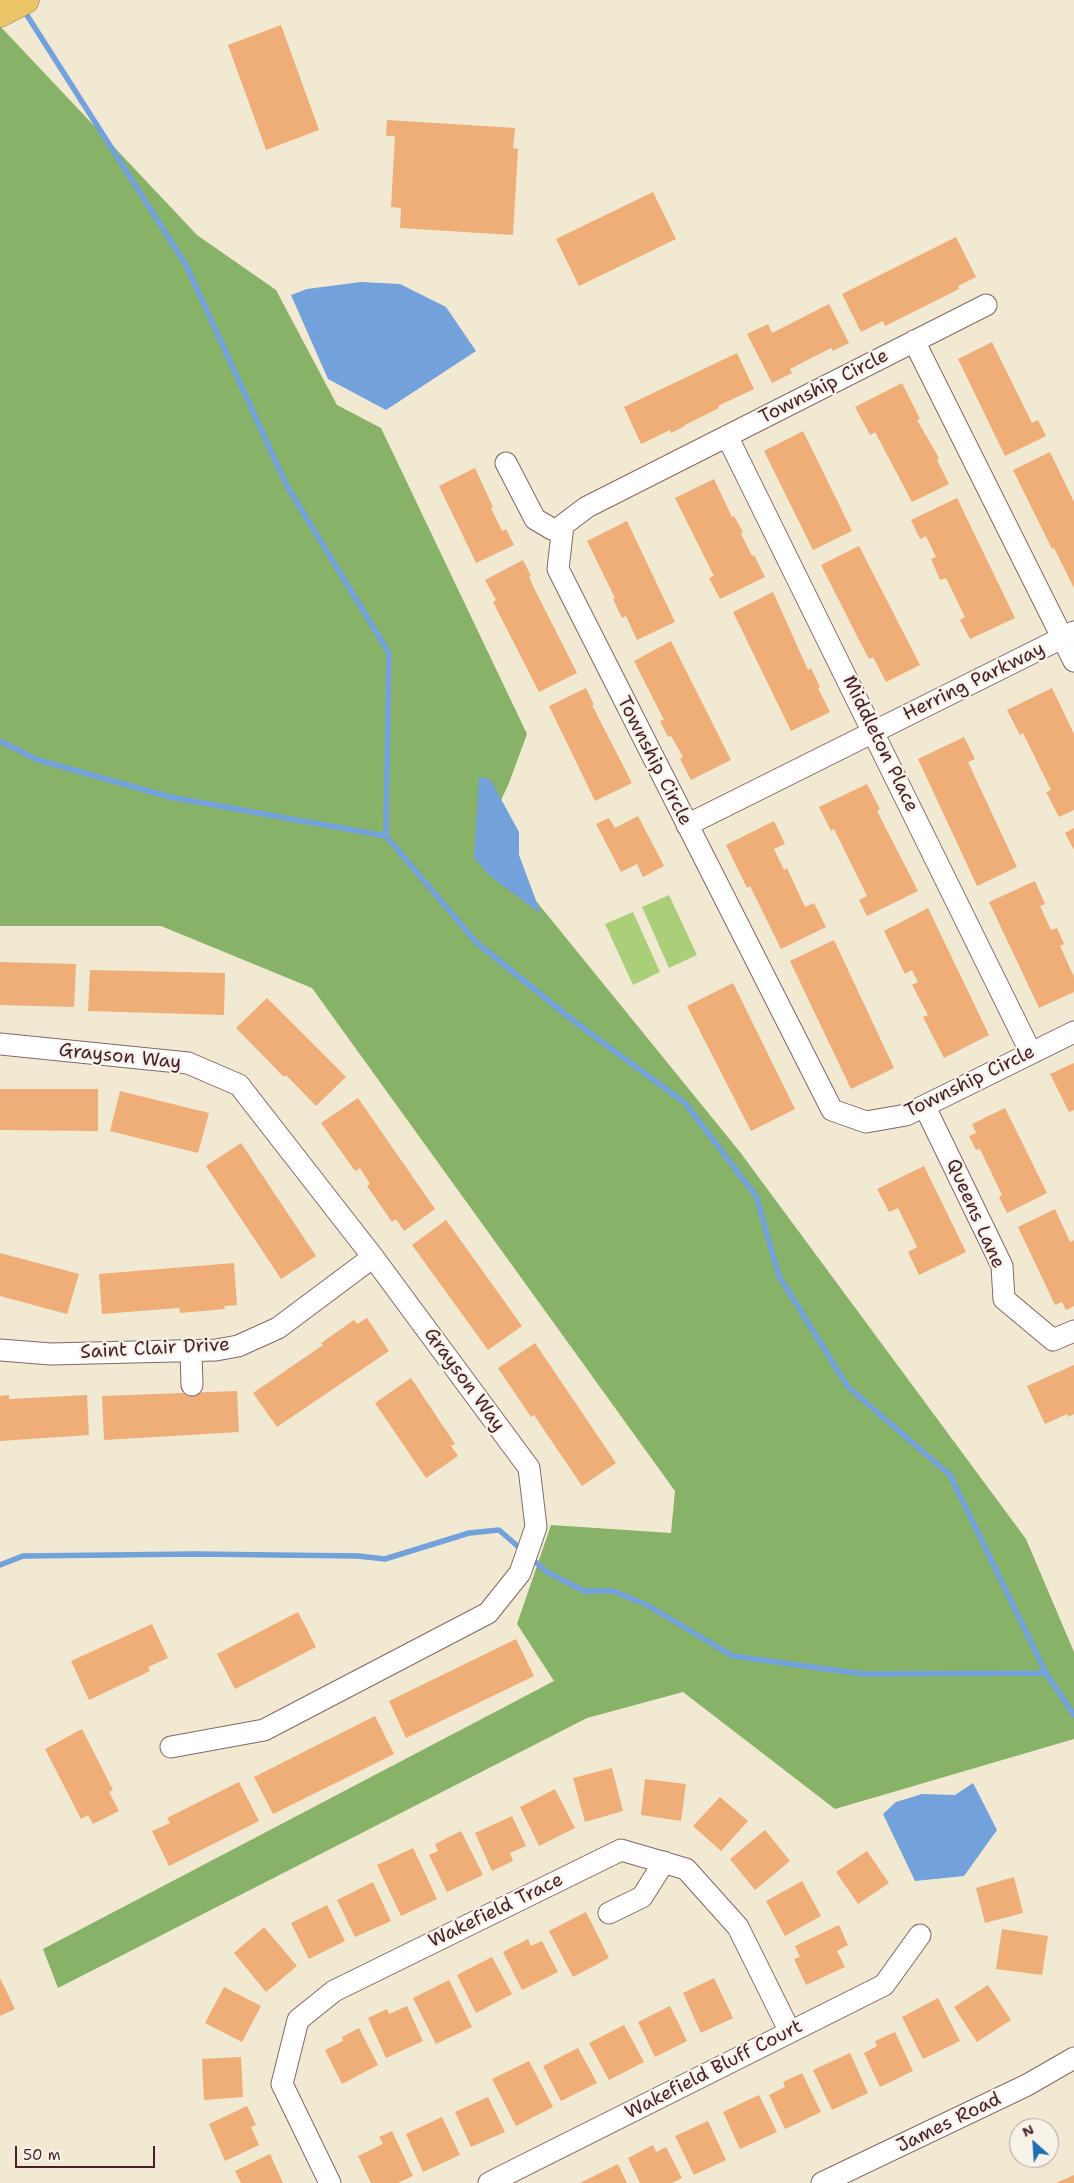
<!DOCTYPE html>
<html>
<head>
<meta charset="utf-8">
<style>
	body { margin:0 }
	#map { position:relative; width:1074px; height:2183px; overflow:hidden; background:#f2e9d3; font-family:"Shantell Sans",sans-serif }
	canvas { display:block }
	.north { position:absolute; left:1009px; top:2118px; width:50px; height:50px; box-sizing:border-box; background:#f7f3e8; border:1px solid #b29e9c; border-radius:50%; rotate:334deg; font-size:14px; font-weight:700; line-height:20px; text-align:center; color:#4a1f2b }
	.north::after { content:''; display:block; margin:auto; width:18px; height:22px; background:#1f6fb2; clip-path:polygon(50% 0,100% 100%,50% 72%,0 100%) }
	.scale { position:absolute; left:15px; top:2146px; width:140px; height:22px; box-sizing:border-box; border:2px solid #4a1f2b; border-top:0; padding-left:6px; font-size:15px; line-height:18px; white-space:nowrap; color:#4a1f2b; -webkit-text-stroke:4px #f7f3e8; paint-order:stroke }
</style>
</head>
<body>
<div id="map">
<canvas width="1074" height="2183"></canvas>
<div class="north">N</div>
<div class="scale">50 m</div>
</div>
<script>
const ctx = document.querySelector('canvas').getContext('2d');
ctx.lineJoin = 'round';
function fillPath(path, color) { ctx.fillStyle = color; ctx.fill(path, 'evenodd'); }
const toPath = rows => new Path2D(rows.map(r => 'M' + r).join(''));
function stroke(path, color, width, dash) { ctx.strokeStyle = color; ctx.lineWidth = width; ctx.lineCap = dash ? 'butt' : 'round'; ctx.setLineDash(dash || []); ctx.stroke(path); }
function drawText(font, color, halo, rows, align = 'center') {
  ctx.font = font + ' "Shantell Sans",sans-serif'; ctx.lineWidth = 4.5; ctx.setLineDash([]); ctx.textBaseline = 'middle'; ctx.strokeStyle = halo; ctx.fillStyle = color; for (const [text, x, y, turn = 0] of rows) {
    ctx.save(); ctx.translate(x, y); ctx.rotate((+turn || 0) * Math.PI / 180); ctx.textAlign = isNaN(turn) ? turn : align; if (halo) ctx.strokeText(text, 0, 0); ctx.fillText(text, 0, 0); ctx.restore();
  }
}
fillPath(toPath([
	[669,895,697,955,669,968,642,907],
	[633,912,660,972,633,985,605,924]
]), '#abcf78');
fillPath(toPath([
	[0,26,197,235,276,290,337,405,381,428,527,734,509,783,484,837,740,1152,1026,1539,1074,1652,1074,1739,835,1809,683,1692,587,1718,58,1988,43,1949,554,1681,517,1624,551,1525,671,1533,675,1491,312,988,161,926,0,926]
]), '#88b268');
fillPath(toPath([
	[361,282,400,284,446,307,476,351,386,410,328,379,291,295,307,289],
	[479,777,490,779,519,832,519,855,541,914,490,876,474,858],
	[973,1783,997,1830,964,1876,915,1881,883,1814,896,1802,922,1794,955,1795]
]), '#72a1db');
stroke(toPath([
	[23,9,186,265,287,486,389,653,386,836],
	[0,741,38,760,170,797,386,836,476,942,575,1022,685,1103,756,1196,779,1276,848,1387,950,1475,1046,1673,1074,1715],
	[531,1558,547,1572,584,1591,613,1591,647,1605,733,1656,863,1674,1046,1673],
	[0,1565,23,1556,196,1554,358,1556,385,1559,469,1533,499,1530,522,1550]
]), '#72a1db', 5.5);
fillPath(toPath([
	[281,25,319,130,266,150,228,45],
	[387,120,515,128,513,148,518,149,513,235,400,228,401,208,391,207,395,136,386,136],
	[653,192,676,239,579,286,556,239],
	[956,237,976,277,958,286,959,289,885,326,883,321,861,332,842,294],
	[829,304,849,343,833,351,831,348,790,369,792,373,772,383,747,334,768,324,772,333],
	[992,342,1032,423,1038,420,1046,436,1005,456,958,359],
	[737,353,754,389,718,406,719,408,685,425,685,426,671,433,670,430,641,444,624,407],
	[902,383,920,419,917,420,939,458,937,460,949,484,912,502,875,432,870,435,855,407],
	[803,431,852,531,813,550,764,451],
	[1050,452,1074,502,1074,588,1054,548,1052,549,1013,470],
	[475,468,493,507,491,508,502,531,506,529,514,545,476,563,439,486],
	[714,479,732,517,734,516,743,532,741,534,752,556,754,555,765,577,720,599,709,578,714,576,675,498],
	[957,498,1015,618,970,639,960,620,965,617,946,578,940,580,931,559,936,557,926,536,920,539,911,520],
	[627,521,675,622,637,640,626,616,622,618,613,599,615,598,587,541],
	[859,546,920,665,886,682,873,657,869,659,859,640,821,565],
	[523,560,531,576,529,577,534,588,577,673,539,692,493,602,496,600,485,580],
	[773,592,808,670,811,668,820,687,818,688,830,712,791,731,733,612],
	[671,641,731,760,691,780,680,759,683,757,671,736,668,737,660,721,664,720,634,661],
	[586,688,594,705,592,705,632,783,595,801,549,706],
	[1052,688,1074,734,1074,810,1059,817,1046,792,1051,790,1023,733,1020,735,1007,710],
	[964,737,975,759,968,762,1017,867,977,886,918,759],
	[867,784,880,809,877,811,918,891,867,916,859,900,867,896,834,829,831,831,819,807],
	[638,816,664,866,643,877,637,864,621,872,596,824,609,818,615,828],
	[774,821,785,844,774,849,784,870,787,868,805,907,814,903,826,927,781,949,750,886,747,888,726,845],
	[1074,828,1074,850,1065,833],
	[1035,881,1045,904,1040,906,1051,930,1057,928,1064,944,1060,946,1074,977,1074,992,1039,1008,989,902],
	[928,908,989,1035,944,1058,923,1017,928,1015,912,985,918,982,912,970,905,974,884,931],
	[834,940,894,1068,851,1089,790,961],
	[0,962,76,964,74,1007,0,1005],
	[90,970,225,973,224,1015,88,1011],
	[733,983,795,1109,751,1131,687,1006],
	[267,998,346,1077,316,1106,286,1075,284,1077,236,1028],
	[1074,1063,1074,1110,1069,1112,1050,1074],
	[0,1089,98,1089,98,1131,0,1130],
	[120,1091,209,1113,198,1153,110,1131],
	[358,1098,435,1209,404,1231,396,1219,392,1222,367,1186,370,1184,360,1168,355,1171,321,1123],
	[1005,1108,1047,1193,1007,1213,999,1197,1002,1195,980,1149,976,1150,969,1136,976,1133,972,1124],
	[241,1143,316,1256,281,1279,206,1166],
	[924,1166,966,1252,919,1275,908,1252,917,1247,898,1208,889,1212,877,1189],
	[1055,1209,1070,1242,1074,1240,1074,1306,1066,1310,1062,1302,1055,1305,1018,1227],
	[446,1220,522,1326,488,1350,412,1245],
	[0,1253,79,1274,67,1314,0,1296],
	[234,1263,237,1305,224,1306,225,1309,180,1313,179,1308,102,1314,99,1274],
	[367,1318,389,1351,277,1427,253,1393,323,1345,321,1343,354,1320,357,1324],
	[535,1343,616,1463,582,1486,534,1415,531,1417,498,1368],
	[1074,1365,1074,1414,1068,1417,1067,1414,1045,1424,1027,1386],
	[411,1378,455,1444,451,1446,458,1456,426,1478,375,1403],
	[237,1391,239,1432,104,1440,102,1396],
	[9,1395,9,1399,87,1395,89,1435,0,1441,0,1396],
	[298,1612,316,1647,235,1689,217,1654],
	[152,1624,168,1658,148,1667,150,1671,89,1700,71,1661],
	[516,1639,534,1676,406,1738,389,1701],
	[375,1716,394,1754,273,1814,254,1777],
	[82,1729,113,1790,109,1792,119,1811,93,1824,88,1815,81,1819,45,1749],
	[612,1768,623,1811,585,1822,573,1778],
	[645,1779,686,1784,681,1821,641,1815],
	[239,1782,259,1821,169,1866,152,1831,170,1823,167,1818],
	[555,1789,575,1828,539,1846,520,1807],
	[720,1797,748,1821,721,1851,693,1826],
	[512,1816,526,1846,510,1853,513,1861,492,1871,475,1833],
	[765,1830,790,1861,755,1890,730,1859],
	[461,1831,483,1875,447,1892,429,1855,438,1851,435,1844],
	[413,1848,437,1899,401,1916,377,1865],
	[867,1851,889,1883,858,1904,836,1872],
	[1014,1877,1023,1913,985,1923,976,1888],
	[802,1881,821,1916,785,1936,766,1901],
	[373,1882,391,1921,355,1937,337,1900],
	[327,1905,345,1941,309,1959,291,1923],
	[586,1912,609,1958,573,1977,549,1931],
	[839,1925,848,1945,837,1951,845,1967,806,1985,794,1959,800,1957,795,1946],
	[264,1927,297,1966,266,1992,234,1953],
	[1002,1929,1048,1936,1042,1975,996,1969],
	[528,1939,531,1946,542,1941,558,1972,522,1990,503,1952],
	[492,1957,512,1994,476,2013,457,1975],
	[0,1978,15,2009,0,2016],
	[714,1978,733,2018,701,2033,683,1993],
	[449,1980,472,2027,436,2044,413,1998],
	[988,1985,1011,2020,977,2042,954,2007],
	[224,1987,261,2006,242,2042,205,2023],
	[938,1998,960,2041,923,2059,902,2017],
	[407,2006,423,2041,386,2058,368,2018,387,2009,389,2014],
	[670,2006,687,2041,655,2057,638,2022],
	[624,2025,644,2062,609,2080,589,2043],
	[359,2028,378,2065,342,2084,325,2050,343,2041,342,2037],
	[895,2032,913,2071,880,2087,864,2053,877,2046,875,2041],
	[578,2048,597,2083,561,2101,543,2066],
	[850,2053,868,2093,832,2110,813,2070],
	[241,2057,243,2097,204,2100,202,2059],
	[529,2061,553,2107,516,2126,492,2079],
	[802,2073,821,2112,785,2129,769,2095,785,2087,783,2082],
	[759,2095,777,2132,740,2149,723,2112],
	[488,2097,505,2132,471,2147,455,2112],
	[247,2106,256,2125,251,2127,259,2145,225,2161,209,2124],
	[442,2117,460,2155,423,2172,406,2134],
	[708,2121,726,2160,694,2175,675,2136],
	[392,2131,413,2176,398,2183,371,2183,358,2156,383,2144,379,2137],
	[653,2145,656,2152,666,2147,682,2178,672,2183,640,2183,628,2158],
	[270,2154,283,2183,241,2183,235,2171],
	[618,2164,627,2183,580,2183],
	[1074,2175,1074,2183,1056,2183]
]), '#efad77');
const minor = toPath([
	[986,305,587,507,563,525,558,569,832,1110,866,1122,906,1115,1074,1032],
	[914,341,1074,661],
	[727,436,1031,1053],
	[506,463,535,519,552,529,562,532],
	[687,825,1074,632],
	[0,1044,188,1063,239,1085,373,1257,529,1468,536,1527,520,1573,488,1613,264,1730,171,1747],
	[925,1107,1002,1266,1004,1299,1053,1340,1074,1331],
	[0,1350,51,1354,216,1350,238,1346,278,1328,373,1257],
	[191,1351,192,1385],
	[609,1913,642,1897,664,1862],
	[330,2183,282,2084,298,2020,334,1991,621,1850,686,1869,738,1927,790,2032],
	[489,2183,884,1985,920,1935],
	[822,2183,1027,2085,1074,2058]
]);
const major = toPath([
	[0,13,25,0]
]);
stroke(minor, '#856666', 23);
stroke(major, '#856666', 29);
stroke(minor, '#fff', 21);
stroke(major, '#edc569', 28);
drawText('19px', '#4a1f2b', '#f7f3e8', [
	["Township Circle",824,387,-27],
	["Herring Parkway",974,682,-26],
	["Middleton Place",880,744,64],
	["Township Circle",654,761,63],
	["Grayson Way",120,1057,6],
	["Township Circle",970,1082,-26],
	["Queens Lane",975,1214,66],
	["Saint Clair Drive",155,1349,-3],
	["Grayson Way",464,1380,54],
	["Wakefield Trace",496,1911,-26],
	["Wakefield Bluff Court",714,2070,-27],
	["James Road",949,2123,-26]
]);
</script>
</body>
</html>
